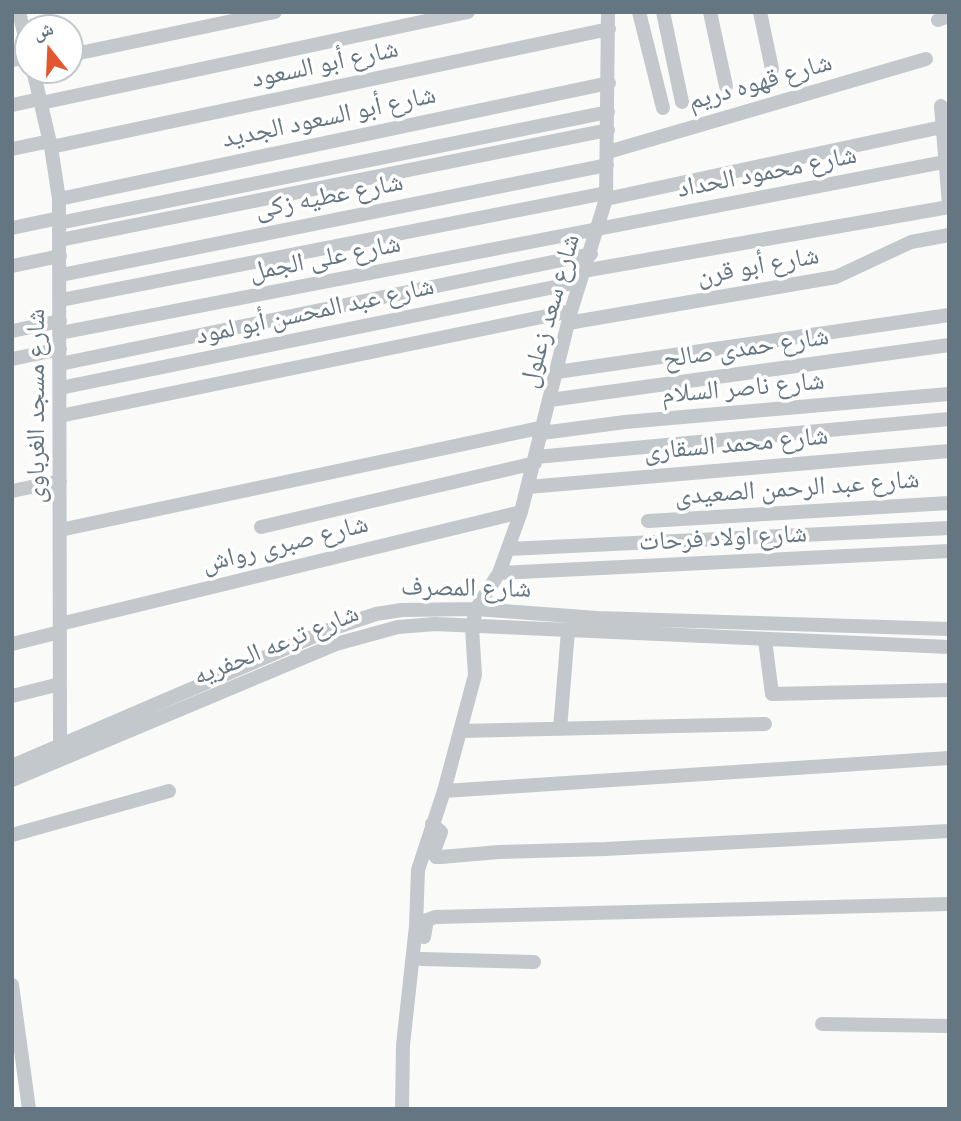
<!DOCTYPE html>
<html>
<head>
<meta charset="utf-8">
<style>
	body { margin:0 }
	#map { position:relative; width:961px; height:1121px; overflow:hidden; background:#fafaf8; font-family:Cabin,"Noto Naskh Arabic",sans-serif }
	canvas { display:block }
	.frame { position:absolute; inset:0; border:14px solid #657683; pointer-events:none }
	.north { position:absolute; left:14px; top:14px; width:70px; height:70px; box-sizing:border-box; background:#fff; border:2px solid #c1c8cd; border-radius:50%; rotate:342deg; font-size:19px; font-weight:700; line-height:28px; text-align:center; color:#657683 }
	.north::after { content:''; display:block; margin:auto; width:24px; height:32px; background:#e4572e; clip-path:polygon(50% 0,100% 100%,50% 72%,0 100%) }
</style>
</head>
<body>
<div id="map">
<canvas width="961" height="1121"></canvas>
<div class="frame"></div>
<div class="north">ش</div>
</div>
<script>
const ctx = document.querySelector('canvas').getContext('2d');
ctx.lineJoin = 'round';
const toPath = rows => new Path2D(rows.map(r => 'M' + r).join(''));
function stroke(path, color, width, dash) { ctx.strokeStyle = color; ctx.lineWidth = width; ctx.lineCap = dash ? 'butt' : 'round'; ctx.setLineDash(dash || []); ctx.stroke(path); }
function drawText(font, color, halo, rows, align = 'center') {
  ctx.font = font + ' Cabin,"Noto Naskh Arabic",sans-serif'; ctx.lineWidth = 7; ctx.setLineDash([]); ctx.textBaseline = 'middle'; ctx.strokeStyle = halo; ctx.fillStyle = color; for (const [text, x, y, turn = 0] of rows) {
    ctx.save(); ctx.translate(x, y); ctx.rotate((+turn || 0) * Math.PI / 180); ctx.textAlign = isNaN(turn) ? turn : align; if (halo) ctx.strokeText(text, 0, 0); ctx.fillText(text, 0, 0); ctx.restore();
  }
}
stroke(toPath([
	[19,12,28,50],
	[639,12,663,108],
	[663,12,682,102],
	[710,12,726,86],
	[760,12,772,69],
	[938,20,949,16],
	[70,55,275,12],
	[12,60,28,57],
	[33,70,51,147,59,199,60,745],
	[41,103,468,12],
	[12,105,40,99],
	[941,106,949,205],
	[51,147,609,29],
	[12,149,50,141],
	[608,152,926,59],
	[59,199,609,83],
	[606,199,942,127],
	[59,223,608,112],
	[12,228,59,218],
	[60,240,608,130],
	[12,266,60,256],
	[583,271,949,207],
	[61,275,607,165],
	[61,300,606,193],
	[568,323,836,277,911,242,949,235],
	[12,331,60,321],
	[60,333,949,161],
	[12,359,60,349],
	[60,364,591,254],
	[557,372,949,315],
	[60,388,579,282],
	[550,400,949,345],
	[60,416,571,311],
	[542,433,625,422,949,394],
	[536,457,949,419],
	[528,487,949,451],
	[12,491,60,481],
	[648,521,949,503],
	[261,527,535,463],
	[60,530,544,427],
	[508,549,949,528],
	[499,573,949,551],
	[60,624,521,512],
	[765,640,772,694,949,690],
	[12,644,60,632],
	[12,696,60,684],
	[560,729,568,631],
	[460,731,765,724],
	[12,766,331,629,376,614,402,610,476,609,597,618,949,629],
	[12,780,336,644,398,627,435,624,949,647],
	[444,791,949,758],
	[432,824,441,832,434,851,436,857,441,857,499,852,605,849,949,831],
	[12,835,169,791],
	[424,937,427,920,435,917,949,904],
	[421,959,534,962],
	[12,985,29,1109],
	[822,1024,949,1026],
	[402,1109,403,1045,416,926,418,870,444,791,475,675,472,628,476,609,499,573,521,512,571,311,606,199,608,12]
]), '#c3c8cc', 14);
drawText('26px', '#657683', '#fff', [
	["شارع أبو السعود",325,64,-12],
	["شارع قهوه دريم",760,82,-16],
	["شارع أبو السعود الجديد",329,117,-12],
	["شارع محمود الحداد",767,172,-11],
	["شارع عطيه زكى",329,196,-11],
	["شارع على الجمل",325,258,-11],
	["شارع أبو قرن",758,266,-10],
	["شارع عبد المحسن أبو لمود",315,311,-12],
	["شارع سعد زعلول",550,311,-74],
	["شارع حمدى صالح",746,348,-8],
	["شارع ناصر السلام",743,388,-5],
	["شارع مسجد الغرباوى",36,406,-90],
	["شارع محمد السقارى",736,444,-5],
	["شارع عبد الرحمن الصعيدى",797,488,-4],
	["شارع اولاد فرحات",723,538,-3],
	["شارع صبرى رواش",285,544,-14],
	["شارع المصرف",466,588,1],
	["شارع ترعه الحفريه",276,645,-22]
]);
</script>
</body>
</html>
